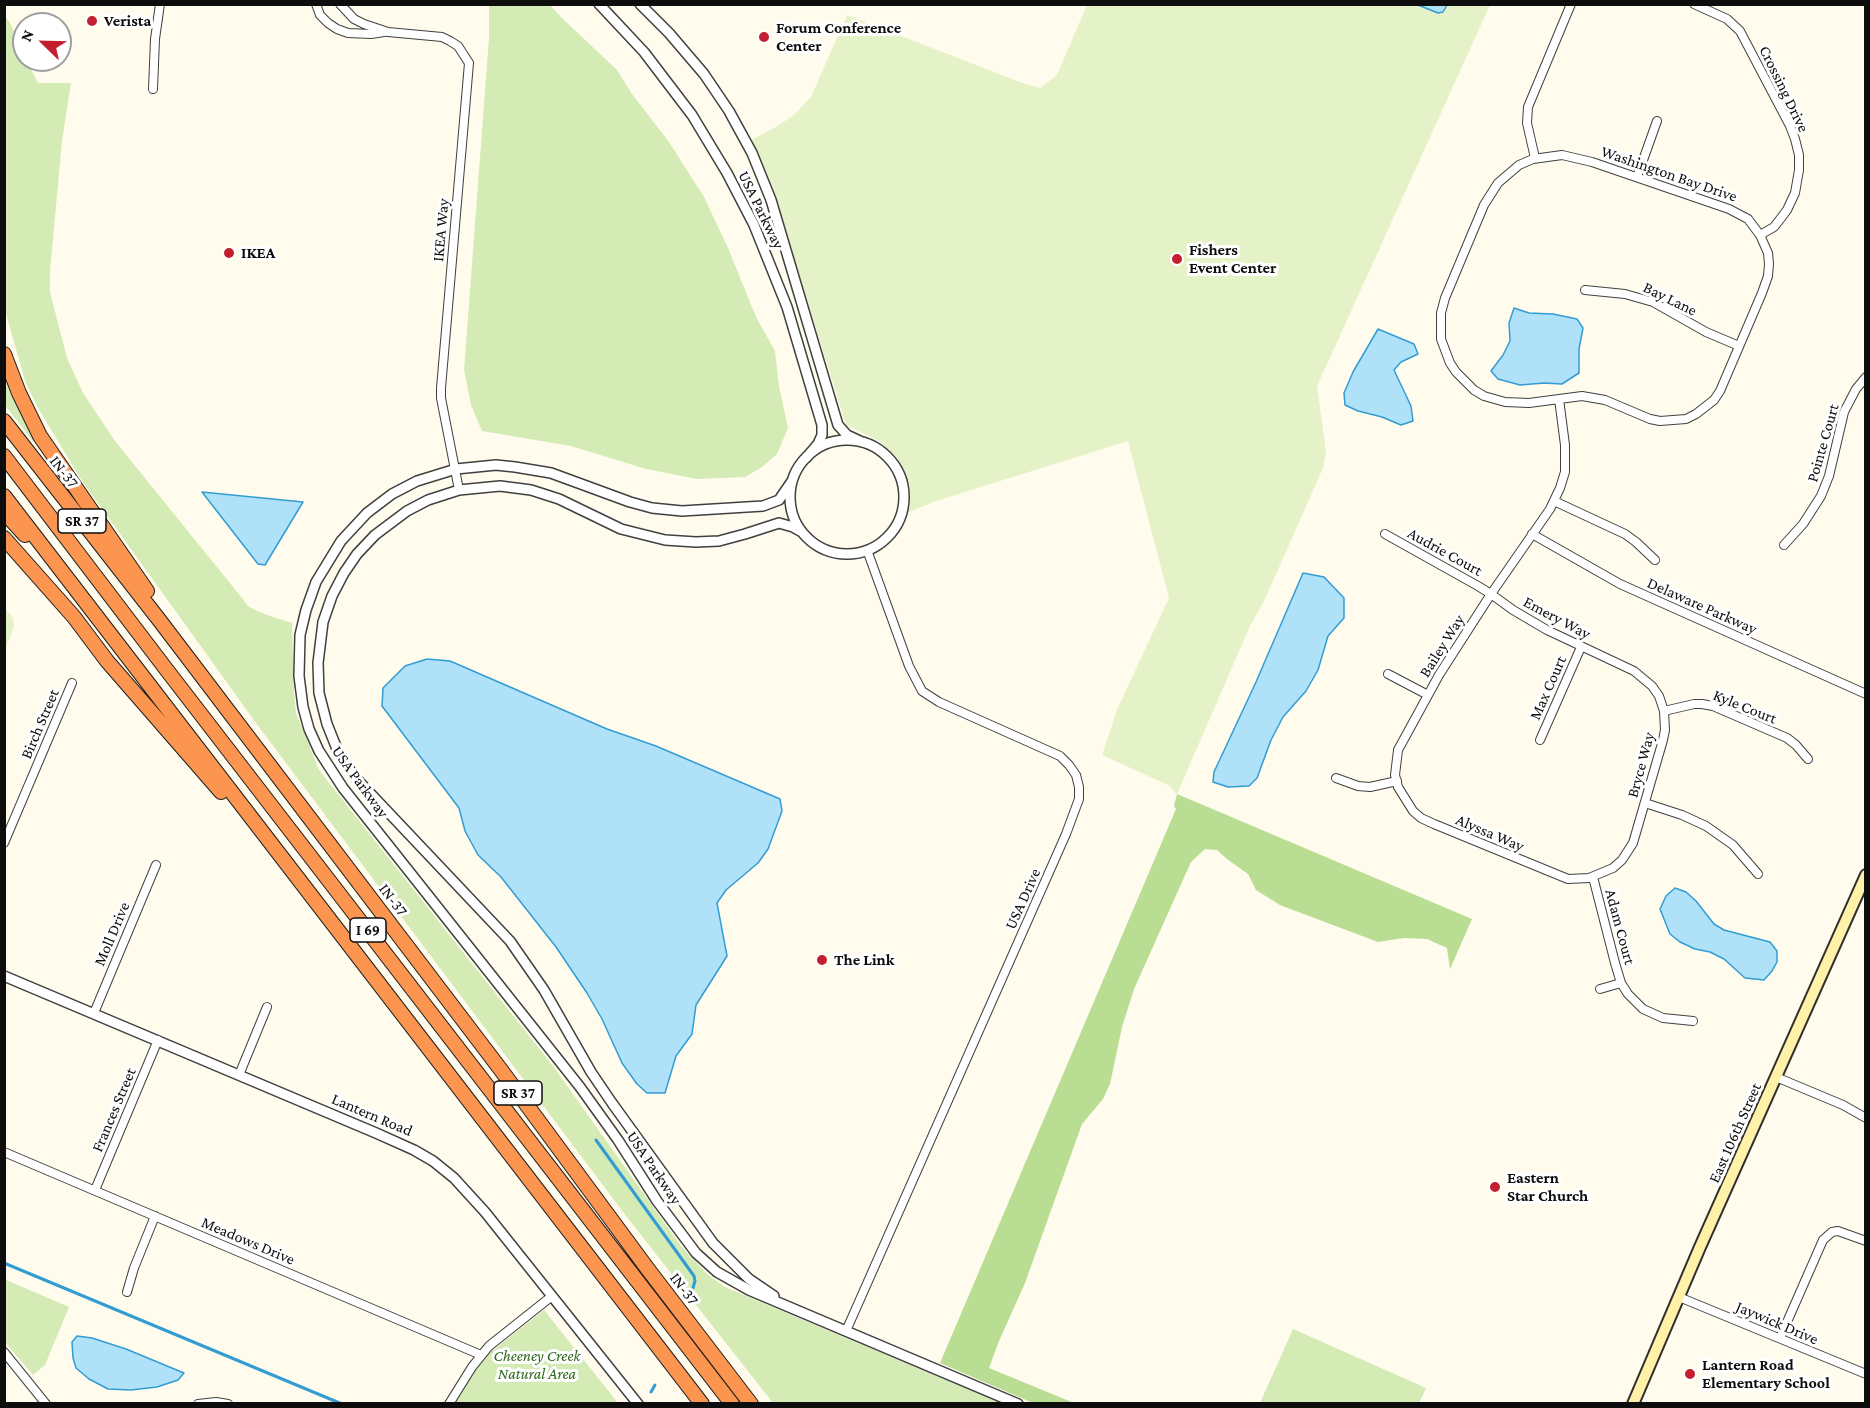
<!DOCTYPE html>
<html>
<head>
<meta charset="utf-8">
<style>
	body { margin:0 }
	#map { position:relative; width:1870px; height:1408px; overflow:hidden; background:#fffbed; font-family:"Crimson Pro",serif }
	canvas { display:block }
	.frame { position:absolute; inset:0; border:6px solid #0d0d0d; pointer-events:none }
	.north { position:absolute; left:12px; top:12px; width:60px; height:60px; box-sizing:border-box; background:#fff; border:2px solid #9e9e9e; border-radius:50%; rotate:293deg; font-size:16px; font-weight:700; line-height:24px; text-align:center; color:#0d0d0d }
	.north::after { content:''; display:block; margin:auto; width:21px; height:27px; background:#c31f2f; clip-path:polygon(50% 0,100% 100%,50% 72%,0 100%) }
</style>
</head>
<body>
<div id="map">
<canvas width="1870" height="1408"></canvas>
<div class="frame"></div>
<div class="north">N</div>
</div>
<script>
const ctx = document.querySelector('canvas').getContext('2d');
ctx.lineJoin = 'round';
function fillPath(path, color) { ctx.fillStyle = color; ctx.fill(path, 'evenodd'); }
const toPath = rows => new Path2D(rows.map(r => 'M' + r).join(''));
function stroke(path, color, width, dash) { ctx.strokeStyle = color; ctx.lineWidth = width; ctx.lineCap = dash ? 'butt' : 'round'; ctx.setLineDash(dash || []); ctx.stroke(path); }
function drawText(font, color, halo, rows, align = 'center') {
  ctx.font = font + ' "Crimson Pro",serif'; ctx.lineWidth = 6; ctx.setLineDash([]); ctx.textBaseline = 'middle'; ctx.strokeStyle = halo; ctx.fillStyle = color; for (const [text, x, y, turn = 0] of rows) {
    ctx.save(); ctx.translate(x, y); ctx.rotate((+turn || 0) * Math.PI / 180); ctx.textAlign = isNaN(turn) ? turn : align; if (halo) ctx.strokeText(text, 0, 0); ctx.fillText(text, 0, 0); ctx.restore();
  }
}
fillPath(toPath([
	[489,5,550,5,562,18,617,70,632,94,669,142,704,197,728,248,756,317,775,351,779,386,788,428,777,454,762,467,745,477,697,479,646,469,571,446,482,431,471,405,464,370,489,38],
	[5,16,10,23,24,55,24,60,26,60,38,83,71,83,62,141,50,271,50,292,67,358,83,393,115,441,242,598,248,606,257,611,273,617,292,623,294,693,296,713,319,770,553,1066,681,1246,707,1274,725,1287,1000,1403,773,1403,623,1212,256,723,82,481,38,408,25,381,5,310],
	[4,378,11,394,35,444,5,405],
	[4,1279,69,1307,45,1365,33,1375,5,1342],
	[544,1310,618,1403,454,1403,468,1380,488,1354],
	[1293,1329,1426,1388,1419,1403,1260,1403]
]), '#d4ebb5');
fillPath(toPath([
	[1177,794,1472,919,1450,969,1447,948,1427,939,1404,938,1378,942,1280,905,1256,890,1248,874,1227,859,1217,850,1205,849,1191,862,1134,989,1122,1027,1110,1084,1103,1099,1082,1124,1025,1283,999,1341,989,1368,1074,1403,1033,1403,940,1363,1176,809,1174,806]
]), '#b8dd93');
fillPath(toPath([
	[1087,5,1490,5,1317,386,1326,452,1323,468,1265,599,1250,626,1177,794,1168,785,1102,755,1117,710,1169,598,1128,441,936,501,909,512,910,490,898,458,879,441,846,425,772,186,751,140,776,127,794,115,811,97,847,15,1025,84,1040,88,1057,75],
	[5,608,13,618,14,627,5,650]
]), '#e5f2c7');
const water = toPath([
	[1418,5,1447,5,1443,12,1438,13,1418,5],
	[1514,308,1529,313,1553,314,1577,319,1583,328,1579,349,1579,373,1562,384,1544,383,1520,385,1498,379,1491,371,1503,355,1510,341,1509,323,1514,308],
	[1378,329,1414,344,1418,354,1401,362,1394,370,1411,406,1413,421,1401,425,1382,417,1358,411,1345,405,1344,393,1353,372,1378,329],
	[202,492,303,502,265,565,258,564,202,492],
	[1303,573,1324,577,1344,598,1344,618,1328,636,1318,670,1306,691,1283,717,1271,740,1257,778,1249,786,1228,787,1213,782,1214,772,1256,682,1303,573],
	[427,659,450,661,607,729,656,746,780,799,782,811,768,849,758,863,726,890,717,903,727,956,696,1005,692,1034,676,1056,665,1093,647,1093,637,1084,622,1063,602,1019,587,993,556,947,501,877,478,855,465,831,459,808,382,706,383,688,405,666,427,659],
	[1675,888,1686,892,1696,901,1714,924,1724,930,1770,942,1777,951,1777,962,1772,971,1764,980,1745,978,1724,959,1710,952,1695,949,1680,942,1670,934,1660,909,1666,896,1675,888],
	[77,1336,92,1338,126,1349,184,1373,178,1380,157,1387,131,1390,108,1389,89,1379,76,1368,73,1358,72,1342,77,1336]
]);
fillPath(water, '#afe1f9');
stroke(water, '#339cd3', 1.5);
stroke(toPath([
	[596,1140,694,1276,695,1281,690,1298],
	[4,1263,342,1404],
	[651,1392,655,1385]
]), '#339cd3', 3);
const minor = toPath([
	[316,4,320,15,328,23,337,29,348,33,371,34,384,32],
	[340,4,354,19,364,24,388,32,442,37,450,41,458,46,469,63,441,388,441,398,459,490],
	[1694,4,1727,19,1740,31,1790,126,1795,139,1799,155,1799,170,1795,193,1787,210,1781,218,1774,227,1760,235],
	[153,89,155,39,160,4],
	[1562,155,1592,162,1729,209,1748,219,1760,235,1768,253,1769,264,1768,276,1762,293,1720,391,1714,400,1696,414,1686,419,1660,421,1650,419,1605,400,1582,396,1529,403,1505,402,1484,396,1474,390,1456,372,1450,363,1441,339,1441,313,1445,298,1484,205,1498,183,1519,165,1533,159,1562,155],
	[1535,158,1527,123,1528,107,1571,4],
	[1637,177,1657,121],
	[1585,290,1625,294,1653,302,1706,332,1739,346],
	[1554,501,1625,534,1636,542,1655,560],
	[1385,534,1478,586,1491,594,1513,610,1547,630,1634,671,1652,686,1659,696,1664,711,1665,730,1663,740,1633,843,1622,860,1613,868,1589,878,1568,879,1434,824,1421,818,1413,811,1398,787,1395,775,1398,750,1439,675,1491,594,1550,509,1560,488,1565,472,1565,445,1559,399],
	[1532,534,1620,584,1866,694],
	[1784,545,1803,524,1821,496,1829,476,1844,412,1856,389,1866,377],
	[1388,674,1428,695],
	[1664,711,1694,704,1702,704,1713,706,1787,738,1796,745,1808,759],
	[1540,740,1581,647],
	[1336,778,1358,786,1370,787,1397,781],
	[1645,803,1682,815,1706,826,1733,845,1758,874],
	[4,843,72,683],
	[1593,877,1615,963,1621,983,1628,994,1643,1009,1663,1018,1693,1021],
	[1600,989,1621,983],
	[94,1013,156,865],
	[239,1075,267,1007],
	[1776,1077,1843,1105,1866,1118],
	[4,1152,481,1355],
	[95,1190,158,1040],
	[127,1292,134,1268,155,1216],
	[1679,1297,1866,1374],
	[846,1331,1066,834,1079,799,1079,787,1076,775,1069,765,1060,756,939,702,922,691,909,666,867,550],
	[1780,1338,1823,1240,1832,1232,1838,1231,1866,1241],
	[4,1352,46,1404],
	[198,1404,216,1402,228,1404],
	[449,1404,472,1367,489,1346,552,1296]
]);
const tertiary = toPath([
	[599,4,644,52,692,115,727,173,754,225,787,307,822,425,822,435,818,444,806,458],
	[640,4,669,33,704,74,729,111,752,153,771,200,838,425,847,435,862,442],
	'790 497a57 57 0 1 1 114 0a57 57 0 1 1-114 0Z',
	[792,481,779,500,763,506,682,511,652,508,630,502,551,473,515,467,496,465,456,469,417,481,392,494,367,513,341,541,316,582,306,610,300,635,299,676,303,707,309,729,319,751,343,788,580,1087,618,1140,657,1201,696,1253,717,1272,749,1290,1018,1404],
	[4,976,376,1133,414,1150,433,1161,454,1178,485,1212,638,1404],
	[774,1296,749,1279,713,1243,612,1103,591,1072,544,990,510,941,353,775,337,749,327,724,319,693,318,663,323,622,332,596,344,573,357,554,375,535,407,511,428,500,459,490,500,486,531,490,559,499,621,529,665,540,696,542,719,541,745,534,779,523,793,527,802,532]
]);
const secondary = toPath([
	[1633,1404,1700,1247,1866,875]
]);
const motorway = toPath([
	[4,354,19,393,40,436,147,591],
	[4,421,160,621,501,1070,647,1268,751,1404],
	[4,456,166,669,732,1404],
	[4,496,702,1404],
	[4,512,25,535],
	[4,538,74,617,107,661,221,792]
]);
stroke(minor, '#404040', 10);
stroke(tertiary, '#404040', 12);
stroke(secondary, '#2f2f2f', 14);
stroke(motorway, '#1e1e1e', 16);
stroke(minor, '#fff', 8);
stroke(tertiary, '#fff', 9);
stroke(secondary, '#fff1a8', 10);
stroke(motorway, '#fb954f', 14);
for (const [x, y, r, color] of [
	[92,21,6,"#c31f2f"],
	[764,37,6,"#c31f2f"],
	[229,253,6,"#c31f2f"],
	[1177,259,6,"#c31f2f"],
	[822,960,6,"#c31f2f"],
	[1495,1187,6,"#c31f2f"],
	[1690,1374,6,"#c31f2f"]
]) { const dot = new Path2D(); dot.arc(x, y, r, 0, 2 * Math.PI); ctx.fillStyle = color; ctx.fill(dot); stroke(dot, '#fff', 2); }
for (const [x, y, w] of [
	[82,521,48],
	[368,930,36],
	[518,1093,48]
]) { const box = new Path2D(); box.roundRect(x - w / 2, y - 12, w, 24, 4.5); ctx.fillStyle = '#fff'; ctx.fill(box); stroke(box, '#0d0d0d', 1.5); }
drawText('bold 15px', '#0d0d0d', null, [
	["SR 37",82,521],
	["I 69",368,930],
	["SR 37",518,1093]
]);
drawText('bold 16px', '#0d0d0d', '#fff', [
	["Verista",104,21],
	["Forum Conference",776,28],
	["Center",776,46],
	["Fishers",1189,250],
	["Event Center",1189,268],
	["IKEA",241,253],
	["The Link",834,960],
	["Eastern",1507,1178],
	["Star Church",1507,1196],
	["Lantern Road",1702,1365],
	["Elementary School",1702,1383]
], 'left');
drawText('16px', '#0d0d0d', '#fff', [
	["Crossing Drive",1784,89,64],
	["Washington Bay Drive",1669,174,19],
	["USA Parkway",761,210,64],
	["IKEA Way",441,230,-85],
	["Bay Lane",1670,299,26],
	["Pointe Court",1823,443,-74],
	["IN-37",64,472,52],
	["Audrie Court",1445,552,29],
	["Delaware Parkway",1702,606,24],
	["Emery Way",1557,618,28],
	["Bailey Way",1442,646,-58],
	["Max Court",1548,688,-66],
	["Kyle Court",1745,707,22],
	["Birch Street",40,724,-67],
	["Bryce Way",1641,765,-75],
	["USA Parkway",360,782,54],
	["Alyssa Way",1490,833,23],
	["USA Drive",1023,899,-66],
	["IN-37",393,900,53],
	["Adam Court",1620,927,75],
	["Moll Drive",112,934,-67],
	["Frances Street",114,1110,-67],
	["Lantern Road",372,1115,23],
	["East 106th Street",1735,1133,-66],
	["USA Parkway",654,1168,56],
	["Meadows Drive",248,1241,23],
	["IN-37",684,1289,53],
	["Jaywick Drive",1777,1323,23]
]);
drawText('italic 16px', '#2f681a', '#fff', [
	["Cheeney Creek",537,1356],
	["Natural Area",537,1374]
]);
</script>
</body>
</html>
